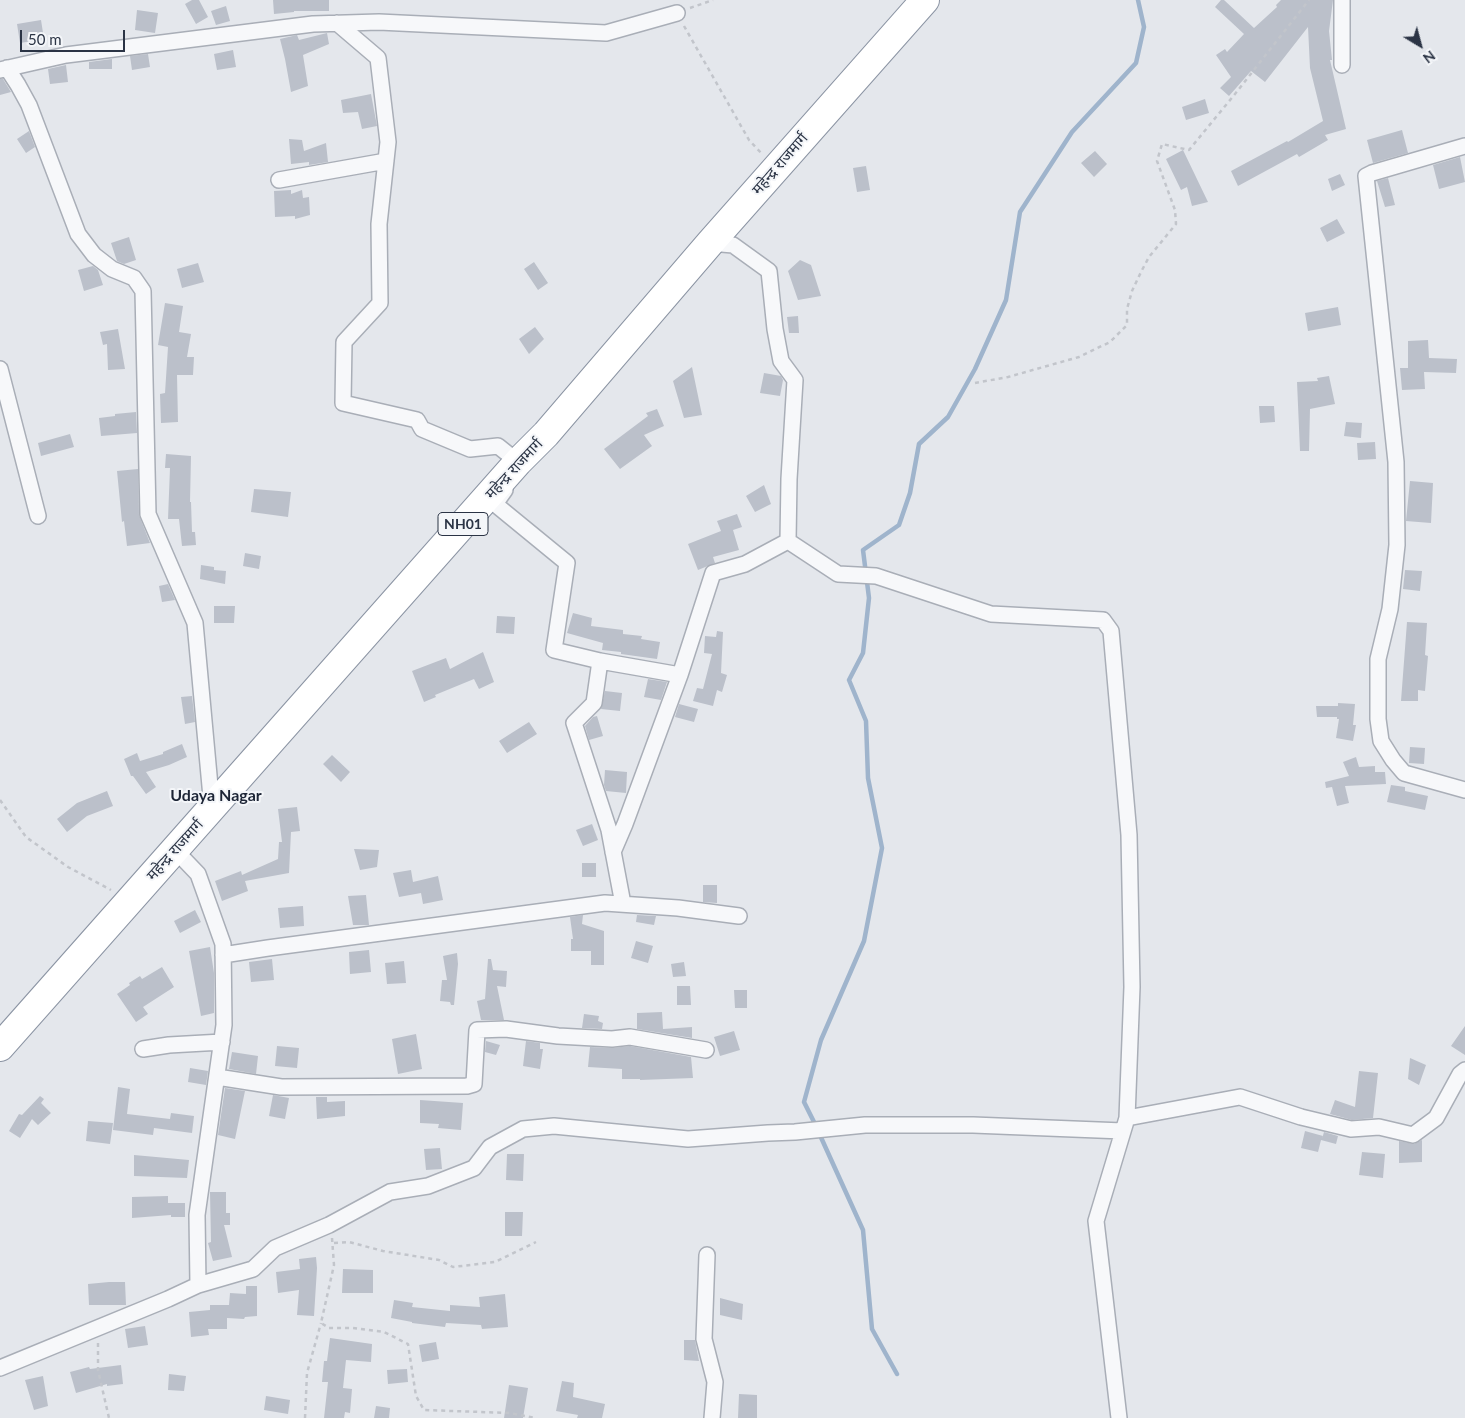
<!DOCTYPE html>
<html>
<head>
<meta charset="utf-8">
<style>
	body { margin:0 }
	#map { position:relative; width:1465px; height:1418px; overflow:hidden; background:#e4e7ec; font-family:Lato,sans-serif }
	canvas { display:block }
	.north { position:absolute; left:1395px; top:20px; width:50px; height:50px; -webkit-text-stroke:4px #f4f6f9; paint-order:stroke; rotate:143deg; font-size:14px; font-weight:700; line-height:20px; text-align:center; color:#2b3445 }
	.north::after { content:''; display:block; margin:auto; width:18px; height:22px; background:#2b3445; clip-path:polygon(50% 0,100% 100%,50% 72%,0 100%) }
	.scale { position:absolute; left:20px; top:30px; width:105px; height:22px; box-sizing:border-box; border:2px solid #2b3445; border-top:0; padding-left:6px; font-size:15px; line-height:18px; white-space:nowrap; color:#2b3445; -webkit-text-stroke:4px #f4f6f9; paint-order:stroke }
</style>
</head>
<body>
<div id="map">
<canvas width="1465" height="1418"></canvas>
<div class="north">N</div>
<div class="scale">50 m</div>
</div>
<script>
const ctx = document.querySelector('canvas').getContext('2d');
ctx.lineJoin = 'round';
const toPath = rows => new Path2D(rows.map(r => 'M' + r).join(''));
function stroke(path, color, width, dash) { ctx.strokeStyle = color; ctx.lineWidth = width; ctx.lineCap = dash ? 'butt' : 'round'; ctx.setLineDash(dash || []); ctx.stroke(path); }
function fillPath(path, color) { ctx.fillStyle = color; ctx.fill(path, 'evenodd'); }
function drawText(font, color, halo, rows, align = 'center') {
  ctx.font = font + ' Lato,"Noto Sans Devanagari",sans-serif'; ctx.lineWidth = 4; ctx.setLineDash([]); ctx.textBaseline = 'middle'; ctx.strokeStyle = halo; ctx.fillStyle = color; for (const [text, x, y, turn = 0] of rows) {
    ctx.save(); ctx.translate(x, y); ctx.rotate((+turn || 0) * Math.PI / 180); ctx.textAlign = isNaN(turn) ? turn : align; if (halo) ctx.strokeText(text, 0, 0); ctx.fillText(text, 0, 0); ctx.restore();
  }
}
stroke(toPath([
	[816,1126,804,1102,821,1040,864,941,882,848,868,778,866,721,849,680,863,653,869,598,863,550,899,525,910,493,919,444,948,417,975,369,1006,300,1020,212,1072,132,1136,63,1144,27,1138,0],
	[819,1133,863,1230,872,1329,897,1374]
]), '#9fb4cc', 4.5);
fillPath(toPath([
	[192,0,199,0,208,17,196,24,185,4],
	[273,0,329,0,329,11,294,11,294,12,274,14],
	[1221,0,1224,0,1254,28,1277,7,1276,5,1281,0,1333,0,1329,31,1332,60,1330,60,1346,129,1325,135,1328,140,1299,157,1297,154,1238,186,1231,171,1287,141,1288,142,1323,121,1310,68,1308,27,1265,82,1251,71,1229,96,1220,88,1231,77,1216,55,1225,49,1227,52,1244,34,1215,7],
	[226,6,230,21,216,25,211,11],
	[137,10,158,13,155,33,135,30],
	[41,20,44,39,20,43,17,24],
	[327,33,329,44,303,55,308,86,291,92,285,59,280,39,297,35,299,40],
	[233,50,236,67,217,70,214,54],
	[148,54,150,67,132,70,130,56],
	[112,59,112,69,89,69,89,62],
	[66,65,68,82,50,84,48,69],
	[0,79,3,79,11,92,0,95],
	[371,94,377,126,362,129,358,112,343,113,341,100],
	[1205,99,1209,113,1186,120,1182,107],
	[1402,130,1408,153,1373,163,1367,140],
	[29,131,35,147,26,153,17,139],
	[289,139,302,140,304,151,326,143,328,162,309,165,309,162,291,164],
	[1183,150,1208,202,1192,206,1187,187,1181,190,1166,159],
	[1095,151,1107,164,1094,177,1081,163],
	[1460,157,1465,182,1439,189,1433,165],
	[866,166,870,190,857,192,853,168],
	[1340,174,1345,185,1332,191,1328,179],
	[1388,178,1395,205,1385,207,1377,181],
	[291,190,291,194,302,190,303,198,309,197,310,215,295,219,295,216,275,217,274,191],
	[1337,219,1345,233,1327,242,1320,228],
	[129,237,136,260,124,264,117,261,111,243],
	[800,260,811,265,821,296,798,300,788,271],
	[534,262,548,283,538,290,524,269],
	[198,263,204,282,182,288,177,269],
	[93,266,98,270,103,285,84,291,78,270],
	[165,303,183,306,179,332,191,334,187,357,194,357,193,375,177,375,178,422,161,423,160,394,165,393,168,347,158,345],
	[1338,307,1341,325,1308,331,1305,313],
	[798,316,799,333,789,333,787,317],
	[535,327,544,339,529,354,519,339],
	[118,329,125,369,108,370,107,344,103,345,100,332],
	[1428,340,1429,358,1457,359,1456,373,1424,372,1425,389,1402,390,1400,368,1408,368,1408,341],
	[692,367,702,415,684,418,673,381],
	[764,373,781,376,783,380,780,396,760,393],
	[1329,376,1335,404,1310,409,1309,451,1300,451,1297,382,1318,381,1317,378],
	[1259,406,1274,406,1275,422,1260,423],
	[657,409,664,426,644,435,652,446,620,469,604,449,648,416,646,413],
	[136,412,137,433,101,436,99,418,115,416,115,414],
	[1346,422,1362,423,1361,438,1344,436],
	[70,434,74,447,41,456,38,443],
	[1375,442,1376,459,1358,460,1357,443],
	[166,454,191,456,190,502,191,502,192,532,195,532,196,545,182,546,179,519,168,519,170,468,165,468],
	[138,469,139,515,150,543,127,546,124,521,122,522,117,471],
	[1410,481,1433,483,1431,523,1406,521],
	[764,485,771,504,755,512,746,496],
	[254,489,291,492,288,517,251,512],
	[737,514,742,527,733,530,739,550,713,557,715,563,698,570,688,544,721,531,717,521],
	[245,553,261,556,259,569,243,566],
	[201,565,214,567,214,570,226,571,225,584,200,579],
	[1405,570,1422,571,1420,591,1403,589],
	[168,584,175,600,162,602,159,586],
	[214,606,235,606,234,623,214,623],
	[573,613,592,618,591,626,623,630,623,634,642,636,641,639,660,642,657,659,621,654,621,652,602,650,603,643,567,633],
	[497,616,515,617,514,634,496,633],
	[1407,622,1427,623,1425,655,1428,656,1425,691,1418,690,1418,701,1401,701],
	[717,631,723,632,721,673,727,675,722,692,717,690,713,706,693,701,697,688,703,689,712,654,704,653,705,636,716,637],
	[483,652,494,682,479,689,474,679,435,695,436,697,424,702,412,671,446,658,450,669],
	[648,679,667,682,661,700,644,697],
	[605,691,622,693,620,711,601,709],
	[192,696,195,722,185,724,181,697],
	[1338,703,1355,704,1353,725,1356,725,1353,741,1336,738,1339,719,1337,719,1337,717,1317,717,1316,706,1338,706],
	[679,704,698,709,694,722,675,717],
	[597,716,603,736,589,740,585,726,593,717],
	[529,722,537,734,507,753,499,741],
	[182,744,187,757,169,765,146,772,156,787,146,794,133,776,131,776,124,759,137,753,140,761,163,754,163,752],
	[1410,747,1425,748,1424,764,1409,763],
	[332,755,350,772,341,782,323,764],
	[1356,757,1359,767,1375,766,1375,772,1385,772,1386,784,1345,786,1349,803,1337,806,1332,787,1326,788,1325,782,1349,776,1343,762],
	[605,770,627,772,626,793,606,791,604,785],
	[1391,785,1405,787,1405,791,1428,796,1425,810,1387,802],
	[107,791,113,806,87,816,67,832,57,819,77,803],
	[297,807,300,831,291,832,289,873,245,881,248,891,222,901,215,881,241,871,242,875,278,859,279,842,282,842,278,809],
	[592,824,598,840,583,846,576,830],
	[354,849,379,850,377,867,360,870],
	[582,863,596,863,596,877,582,877],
	[411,870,413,882,438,876,443,900,423,904,421,893,399,897,393,873],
	[703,885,717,885,717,903,703,902],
	[366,895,369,925,353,925,348,896],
	[303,906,304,926,280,928,278,908],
	[195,910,201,922,180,933,174,921],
	[583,915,582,924,604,931,604,965,591,965,591,951,571,951,571,939,573,939,570,917],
	[637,915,656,916,654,925,636,922],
	[636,941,653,946,648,963,631,958],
	[210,947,214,973,214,1013,201,1016,189,951],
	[369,950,371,972,350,974,349,952],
	[457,953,458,964,454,1005,451,1005,450,1002,440,1001,442,980,447,980,443,956],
	[272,959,274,980,251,982,249,962],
	[488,959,491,959,493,970,507,971,506,987,497,986,504,1020,481,1020,477,1001,485,999],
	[404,961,406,983,387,984,385,963],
	[684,962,686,976,673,977,671,964],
	[162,967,174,987,143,1007,148,1014,136,1022,117,994,130,985,129,983,140,976,142,979],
	[677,986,690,986,691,1005,677,1005],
	[734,990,747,990,747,1008,735,1008],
	[662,1012,663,1029,692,1027,692,1038,637,1029,637,1013],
	[584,1014,599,1016,598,1021,603,1023,602,1029,582,1028],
	[1465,1026,1465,1055,1451,1046],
	[734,1031,740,1050,720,1056,714,1037],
	[416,1034,422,1069,398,1074,392,1039],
	[486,1041,500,1045,496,1055,485,1052],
	[526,1041,540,1043,540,1049,543,1049,540,1069,523,1066],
	[277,1046,299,1048,297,1068,275,1066],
	[630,1046,691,1057,693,1078,640,1080,640,1079,622,1079,622,1069,588,1067,590,1047,612,1048],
	[232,1052,258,1056,256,1074,229,1069],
	[1410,1058,1426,1065,1419,1085,1408,1079],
	[190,1068,208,1071,206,1085,188,1082],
	[1359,1071,1378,1073,1373,1118,1352,1120,1330,1114,1335,1100,1355,1107],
	[118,1087,130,1089,127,1114,170,1119,171,1113,194,1116,192,1133,154,1128,153,1135,113,1130],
	[225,1088,245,1091,235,1139,218,1135],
	[273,1095,289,1098,285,1119,269,1116],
	[40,1096,44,1099,41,1103,51,1113,38,1125,32,1119,20,1138,9,1131,19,1114,22,1115],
	[316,1097,327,1097,327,1102,345,1101,345,1116,317,1119],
	[420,1100,463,1103,461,1130,438,1128,439,1124,420,1123],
	[88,1121,113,1123,110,1144,86,1141],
	[1305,1131,1323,1136,1322,1139,1324,1132,1338,1136,1336,1144,1321,1140,1318,1152,1301,1148],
	[1422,1140,1422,1162,1399,1163,1399,1141,1414,1144],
	[440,1148,442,1169,426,1170,424,1149],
	[1362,1152,1385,1154,1383,1178,1359,1175],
	[507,1154,524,1154,523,1181,506,1180],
	[134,1155,189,1160,187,1178,134,1176],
	[210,1192,226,1192,226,1213,230,1213,230,1225,224,1225,232,1257,213,1261,208,1243,211,1242],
	[168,1196,168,1203,185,1203,185,1217,171,1217,171,1215,132,1218,132,1197],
	[505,1212,523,1212,522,1236,505,1236],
	[316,1257,317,1268,314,1316,297,1315,299,1290,278,1293,276,1272,300,1269,299,1259],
	[343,1269,373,1270,373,1293,342,1293],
	[109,1282,125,1282,126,1305,89,1305,88,1284],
	[246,1286,257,1286,257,1316,245,1317,244,1319,227,1318,227,1329,208,1329,209,1335,191,1337,189,1312,210,1310,210,1305,229,1305,230,1293,246,1294],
	[505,1294,508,1327,482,1329,481,1325,446,1323,445,1327,412,1323,412,1322,391,1318,394,1300,413,1303,412,1307,450,1311,450,1305,480,1307,479,1297],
	[720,1298,743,1304,742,1320,720,1315],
	[145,1326,148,1345,128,1348,125,1329],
	[330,1338,372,1344,371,1362,346,1360,343,1388,352,1389,350,1413,345,1412,344,1418,324,1418,328,1382,322,1382,324,1361,327,1361],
	[684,1340,695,1340,699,1361,684,1360],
	[436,1342,439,1359,422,1362,419,1345],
	[121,1365,123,1384,107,1386,107,1384,76,1393,70,1372,89,1367,90,1369],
	[407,1369,408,1382,388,1384,387,1370],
	[169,1374,186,1376,184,1391,168,1390],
	[43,1376,48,1406,34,1410,25,1380],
	[562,1381,574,1383,573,1397,605,1404,602,1418,577,1418,578,1415,556,1411],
	[509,1385,528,1388,523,1418,504,1418],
	[739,1394,757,1395,757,1418,738,1418],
	[266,1396,290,1400,288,1414,264,1410],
	[376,1406,390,1408,389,1418,374,1418]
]), '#bbc0ca');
const street = toPath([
	[337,23,378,58,388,142,379,224,380,303,344,342,343,403,417,420,422,429,470,449,498,446,518,462],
	[1342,65,1342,0],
	[7,68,18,85,29,105,78,234,94,255,112,269,134,278,143,291,148,514,195,623,212,808],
	[0,70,66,55,313,24,379,22,606,33,677,13],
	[1465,146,1372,173,1366,176,1396,462,1397,545,1390,609,1378,659,1378,719,1381,741,1393,760,1404,773,1465,790],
	[279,180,386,161],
	[0,369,38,516],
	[505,490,495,504,567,563,554,650,600,661,594,703,574,723,609,830,623,904],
	[788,541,838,574,876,576,991,614,1103,620,1111,631,1129,835,1132,987,1127,1118],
	[600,661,680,675],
	[613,852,625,824,680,675,713,573,745,564,788,541,789,479,795,380,781,361,775,329,769,271,733,245,710,243],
	[223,955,268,948,605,903,678,908,739,916],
	[143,1049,169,1045,222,1042],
	[217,1077,281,1087,467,1086,474,1084,477,1030,506,1029,558,1036,612,1039,630,1037,706,1050],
	[707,1255,704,1339,715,1382,712,1418],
	[198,1285,253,1269,275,1248,329,1225,390,1192,428,1186,474,1168,490,1147,523,1129,554,1126,688,1139,768,1133,795,1132,865,1125,973,1125,1123,1131],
	[0,1368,168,1299,198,1285,197,1215,224,1025,223,944,198,874,175,850],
	[1119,1418,1096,1221,1127,1118,1240,1097,1301,1117,1351,1129,1379,1127,1413,1135,1436,1118,1460,1074,1465,1070]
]);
const highway = toPath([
	[0,1047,518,462,546,434,710,243,925,0]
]);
stroke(street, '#a9aeb7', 18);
stroke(highway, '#8b94a3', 30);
stroke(toPath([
	[690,8,713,0],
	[684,26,749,140,763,155],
	[975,383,1008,377,1079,357,1110,342,1127,325,1127,309,1132,291,1141,272,1149,257,1176,224,1175,210,1157,161,1162,144,1189,150,1235,94,1309,0],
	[0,800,26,837,68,867,111,890],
	[332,1238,334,1265,321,1323,329,1328,353,1328,384,1332,408,1344,416,1396,424,1410,510,1413,535,1418],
	[334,1243,349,1242,383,1251,439,1260,453,1267,495,1262,536,1242],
	[98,1343,98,1370,109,1418],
	[305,1418,307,1373,321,1323]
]), '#c2c5cb', 2.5, [4, 4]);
stroke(street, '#f7f8fa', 15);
stroke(highway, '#fff', 28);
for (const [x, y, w] of [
	[463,524,50]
]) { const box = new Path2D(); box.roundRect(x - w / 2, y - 11.5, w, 23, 4); ctx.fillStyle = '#f4f6f9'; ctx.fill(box); stroke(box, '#2b3445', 1); }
drawText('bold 14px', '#2b3445', null, [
	["NH01",463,524]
]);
drawText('15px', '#2b3445', '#f4f6f9', [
	["महेन्द्र राजमार्ग",780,164,-49],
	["महेन्द्र राजमार्ग",514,469,-47],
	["महेन्द्र राजमार्ग",175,850,-48]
]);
drawText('bold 16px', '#1d2536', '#f4f6f9', [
	["Udaya Nagar",216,796]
]);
</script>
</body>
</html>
